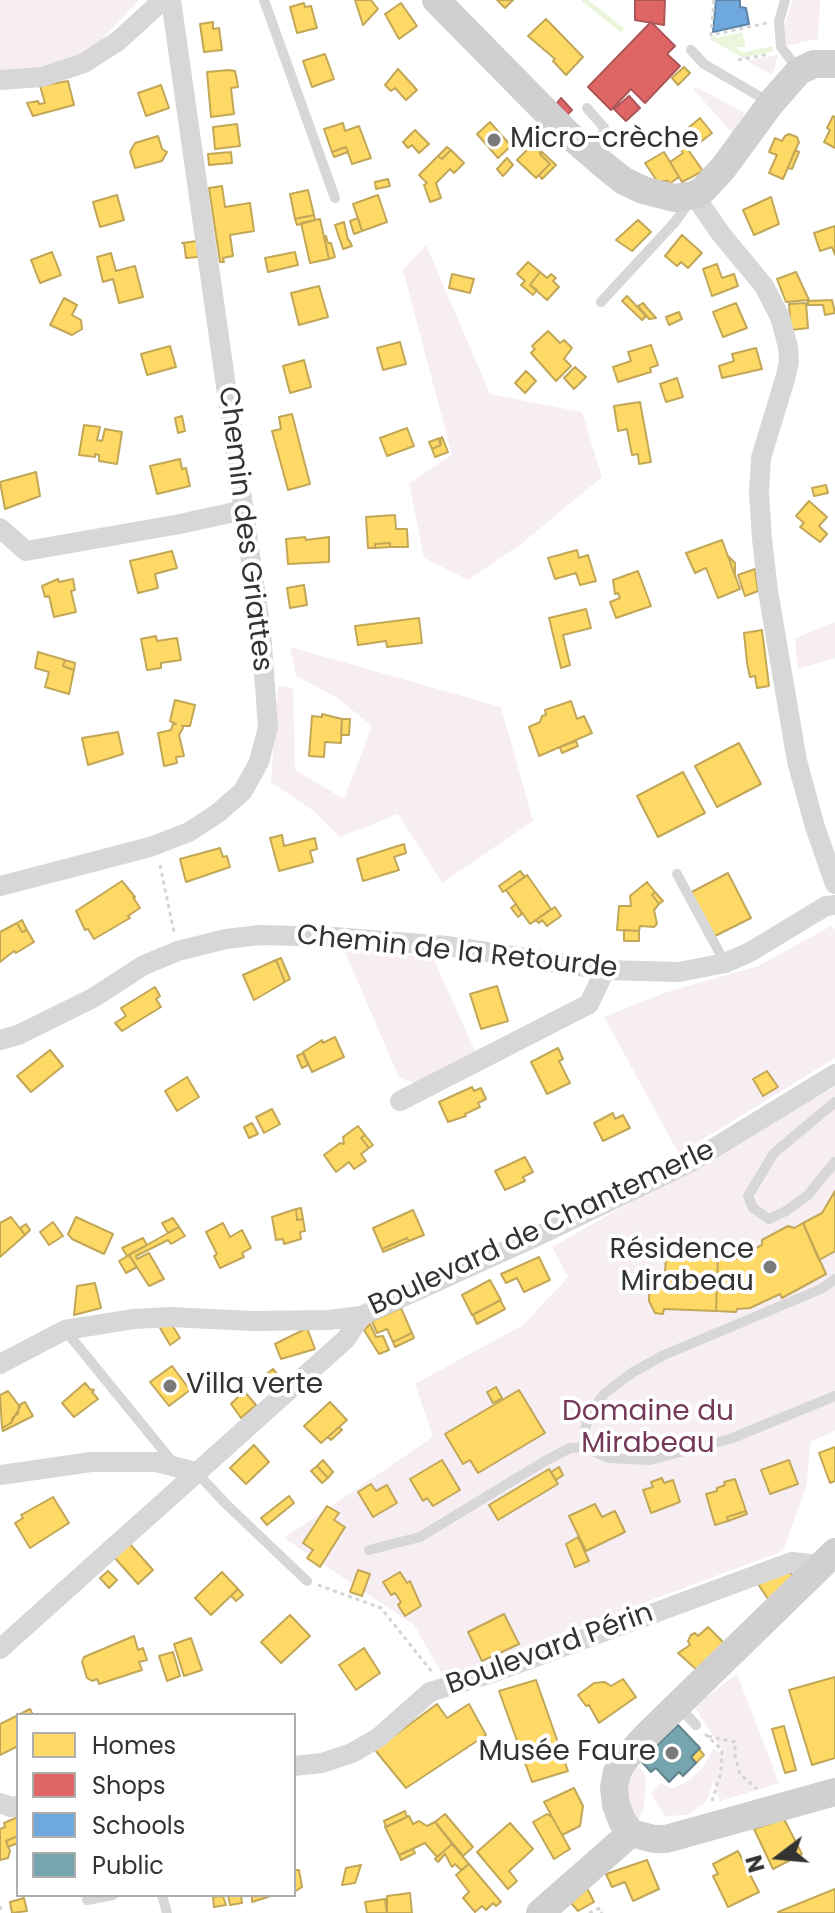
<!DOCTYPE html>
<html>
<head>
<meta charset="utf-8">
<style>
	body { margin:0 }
	#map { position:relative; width:835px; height:1913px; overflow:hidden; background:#fff; font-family:Poppins,sans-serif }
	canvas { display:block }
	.legend { position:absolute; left:16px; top:1713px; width:280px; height:184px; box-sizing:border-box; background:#fff; border:2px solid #adadad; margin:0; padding:10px 14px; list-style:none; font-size:24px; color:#333 }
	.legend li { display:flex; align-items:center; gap:16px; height:40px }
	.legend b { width:40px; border:2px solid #adadad }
	.north { position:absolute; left:739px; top:1817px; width:80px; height:80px; -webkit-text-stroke:6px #fff; paint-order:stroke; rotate:254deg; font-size:22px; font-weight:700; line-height:32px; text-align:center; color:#333 }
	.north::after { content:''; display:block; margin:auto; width:28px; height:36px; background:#333; clip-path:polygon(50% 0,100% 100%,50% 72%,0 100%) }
</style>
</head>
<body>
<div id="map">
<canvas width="835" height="1913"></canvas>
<ul class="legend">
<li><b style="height:22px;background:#ffd966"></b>Homes</li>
<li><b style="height:22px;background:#e06666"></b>Shops</li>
<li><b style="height:22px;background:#6fa8dc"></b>Schools</li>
<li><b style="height:22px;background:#76a5af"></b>Public</li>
</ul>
<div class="north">N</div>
</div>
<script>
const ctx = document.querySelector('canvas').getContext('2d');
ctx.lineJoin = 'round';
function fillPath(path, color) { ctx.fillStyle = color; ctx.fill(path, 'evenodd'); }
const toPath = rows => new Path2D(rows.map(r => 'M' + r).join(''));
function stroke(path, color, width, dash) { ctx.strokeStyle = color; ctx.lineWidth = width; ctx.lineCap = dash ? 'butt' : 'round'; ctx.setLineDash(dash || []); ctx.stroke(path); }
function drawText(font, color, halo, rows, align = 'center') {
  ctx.font = font + ' Poppins,sans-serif'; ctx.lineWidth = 8; ctx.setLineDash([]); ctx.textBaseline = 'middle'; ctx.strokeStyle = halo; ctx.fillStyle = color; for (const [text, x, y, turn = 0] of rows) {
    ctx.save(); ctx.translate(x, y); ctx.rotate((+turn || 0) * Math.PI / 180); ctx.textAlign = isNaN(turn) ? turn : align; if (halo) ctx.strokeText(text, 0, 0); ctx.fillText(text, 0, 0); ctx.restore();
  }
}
fillPath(toPath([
	[0,0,139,0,86,56,8,74,0,73],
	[793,0,820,0,818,39,784,46,784,27],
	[778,55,774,71,770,74,747,61],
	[696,87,745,113,733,134,694,90],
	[426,245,490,394,582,412,602,477,521,544,468,580,424,558,409,483,452,455,403,270],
	[835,622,835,658,798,669,795,638],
	[290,647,501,707,533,821,442,883,398,814,340,837,315,812,271,782,278,686,293,688,295,770,344,799,372,726,336,697,296,676],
	[831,926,835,929,835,1058,679,1154,604,1017,667,992,758,966],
	[343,948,433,958,477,1055,414,1083,399,1077],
	[835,1087,835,1431,810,1442,807,1484,783,1551,444,1677,414,1625,284,1538,433,1437,415,1384,523,1325,568,1277,552,1247],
	[737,1674,779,1783,720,1801,713,1782,706,1802,688,1815,665,1816,651,1794,661,1783,672,1789,688,1781,703,1767,714,1748,721,1755,722,1750,694,1706],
	[639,1766,646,1777,644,1808,637,1823,628,1807,628,1772]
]), '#f7eef3');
fillPath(toPath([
	[742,32,746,47,729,47,718,41,717,38]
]), '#ebf5db');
const homes = toPath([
	[355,0,371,0,378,9,363,25,355,0],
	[497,0,513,0,505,8,497,0],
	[304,3,305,7,311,6,317,28,297,33,290,7,304,3],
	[401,3,417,26,399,39,385,14,401,3],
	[546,19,583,57,566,75,553,61,555,59,528,36,546,19],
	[213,22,213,29,219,28,222,50,204,52,200,24,213,22],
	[325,54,334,79,312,87,303,61,325,54],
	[684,67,690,73,678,85,672,78,684,67],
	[398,69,417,90,406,100,395,88,391,91,385,85,398,69],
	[229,70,235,71,237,80,238,87,231,88,234,114,211,117,207,72,229,70],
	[68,81,74,105,33,116,27,103,38,101,39,104,45,103,40,86,68,81],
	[161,85,169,108,146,116,138,93,161,85],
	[833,116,835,117,835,148,824,142,830,130,827,128,833,116],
	[700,118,712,133,689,151,703,171,682,182,670,162,683,153,674,140,700,118],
	[490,122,511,146,498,158,477,134,490,122],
	[343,123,345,131,359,126,371,158,352,164,346,147,332,152,324,129,343,123],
	[237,124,240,146,215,149,213,127,237,124],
	[415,130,429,144,419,153,412,145,408,148,403,142,415,130],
	[789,134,797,137,799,142,783,179,769,173,777,155,769,152,775,138,782,141,785,136,789,134],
	[158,136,162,149,167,152,162,161,135,168,130,152,135,143,158,136],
	[533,144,541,147,540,154,550,164,536,178,517,160,533,144],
	[346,147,348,152,334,157,332,152,346,147],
	[447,147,451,150,442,159,438,156,447,147],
	[451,150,464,163,454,173,450,169,436,183,441,198,430,202,424,185,427,183,419,175,438,156,442,159,451,150],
	[795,150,799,152,792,169,788,168,795,150],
	[231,152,232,163,209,165,208,154,231,152],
	[542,152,556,165,542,179,539,175,550,164,540,154,542,152],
	[664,152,679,177,669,184,668,181,657,181,645,163,664,152],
	[507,158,513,165,503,176,497,169,507,158],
	[388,179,390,186,376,189,375,182,388,179],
	[222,186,225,207,250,203,254,231,230,235,233,256,223,258,224,262,220,262,209,188,222,186],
	[308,190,314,215,295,219,290,194,308,190],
	[117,195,124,220,100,227,93,202,117,195],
	[378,195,387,222,362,231,353,204,378,195],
	[771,197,779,224,754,235,743,210,771,197],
	[314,215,315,220,297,225,295,219,314,215],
	[358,218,362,231,354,234,350,221,358,218],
	[320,219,329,259,310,263,301,223,320,219],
	[638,220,651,232,632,251,616,240,638,220],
	[344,222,348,240,349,240,352,246,343,249,335,225,344,222],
	[835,226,835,255,832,247,820,251,814,233,835,226],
	[682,235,702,253,688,268,681,262,677,266,665,256,682,235],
	[326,236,328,243,331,243,335,257,329,259,324,237,326,236],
	[197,241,198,257,186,258,184,243,182,243,197,241],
	[52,252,61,275,40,283,31,260,52,252],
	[295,252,298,265,268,272,265,258,295,252],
	[111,253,116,271,135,266,143,297,119,303,113,279,103,282,97,257,111,253],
	[528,262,540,272,530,285,537,290,533,295,521,285,525,281,517,274,528,262],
	[717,264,722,278,734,274,738,286,712,296,703,269,717,264],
	[540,272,547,278,551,274,556,278,553,281,559,287,547,300,530,285,540,272],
	[796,272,809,300,786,302,777,279,796,272],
	[452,274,474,279,470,293,449,288,452,274],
	[319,286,328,317,299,325,291,293,319,286],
	[627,296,646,316,642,320,622,301,627,296],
	[64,298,77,305,72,315,81,320,82,329,72,335,50,325,64,298],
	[832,300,835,313,825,315,823,305,808,305,808,301,832,300],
	[643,303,648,309,656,318,649,319,638,306,643,303],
	[736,303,747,328,723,337,713,312,736,303],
	[806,303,808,328,791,330,789,304,806,303],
	[679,312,682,319,669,325,666,317,679,312],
	[548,331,560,343,564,340,572,348,564,359,571,366,556,381,531,353,535,349,532,346,548,331],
	[400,342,406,364,383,370,377,348,400,342],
	[651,345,658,365,650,368,651,372,618,382,613,367,631,361,628,352,651,345],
	[170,346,176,367,147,375,141,354,170,346],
	[756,348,762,369,722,378,719,366,734,361,732,354,756,348],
	[304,360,311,387,290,393,283,366,304,360],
	[575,367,586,377,574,389,564,378,575,367],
	[526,371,536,381,525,393,515,383,526,371],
	[677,378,683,397,666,402,660,384,677,378],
	[640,402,651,462,639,464,638,454,632,455,627,429,618,431,614,406,640,402],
	[292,414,310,484,288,490,272,431,281,429,279,417,292,414],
	[182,416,185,431,178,433,175,418,182,416],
	[84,425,100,427,97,440,102,441,105,429,122,432,117,464,99,461,99,455,95,454,95,457,79,455,84,425],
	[407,428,414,446,387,456,380,438,407,428],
	[442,437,448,452,435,457,432,449,441,445,439,441,442,437],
	[440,438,441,445,432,449,429,442,440,438],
	[180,459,182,469,186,468,190,486,157,494,150,466,180,459],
	[36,472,40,496,5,509,0,482,36,472],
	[826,485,828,493,814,496,812,488,826,485],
	[809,501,827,517,819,526,827,534,820,542,800,527,804,523,796,516,809,501],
	[395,515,396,529,407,529,408,547,390,547,390,543,375,544,375,548,368,548,366,517,395,515],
	[305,537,306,540,329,537,329,562,288,564,286,539,305,537],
	[722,540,740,589,718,598,706,568,695,573,686,553,722,540],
	[390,543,390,547,375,548,375,544,390,543],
	[577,550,579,558,588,555,596,581,580,585,576,573,555,579,548,558,577,550],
	[172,551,177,568,155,574,158,588,138,593,130,561,172,551],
	[728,556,735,563,735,576,728,556],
	[755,569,758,591,745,596,738,575,755,569],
	[638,571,651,606,616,618,610,602,620,598,618,593,615,594,613,580,638,571],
	[58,579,59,582,73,579,75,590,71,591,76,612,54,617,49,596,45,597,42,586,58,579],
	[304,585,307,605,290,608,287,588,304,585],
	[586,609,591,628,563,635,570,665,561,668,549,618,586,609],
	[419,618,422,643,387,647,386,641,358,645,355,626,419,618],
	[762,630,769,686,757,688,755,676,750,677,747,663,744,633,762,630],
	[156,636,157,641,177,638,181,660,161,663,161,668,147,670,141,639,156,636],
	[38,652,65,660,63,666,74,670,69,694,45,687,49,672,35,668,38,652],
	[65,660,75,663,74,670,63,666,65,660],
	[175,700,195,705,190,726,182,726,183,728,179,735,184,756,176,757,177,763,164,766,158,733,171,730,173,724,176,724,170,721,175,700],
	[571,701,577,719,584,716,592,733,539,756,529,727,540,722,542,716,546,715,545,710,571,701],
	[322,714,342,719,341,743,325,742,324,757,309,756,312,716,322,717,322,714],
	[342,719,350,719,349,735,341,735,342,719],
	[118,732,123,754,88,765,82,738,118,732],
	[576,741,578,746,562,753,560,747,576,741],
	[739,743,761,784,717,807,695,766,739,743],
	[683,772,705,813,658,837,637,796,683,772],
	[282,835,284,846,315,838,317,849,310,851,313,862,279,871,270,838,282,835],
	[404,844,406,853,394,857,399,870,363,881,357,859,404,844],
	[220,848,223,857,227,856,230,867,186,882,180,859,220,848],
	[520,871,525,877,503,892,499,886,520,871],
	[728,873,751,918,713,937,690,893,728,873],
	[527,875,551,909,530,924,506,890,527,875],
	[122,881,135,897,133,897,140,908,128,916,130,918,94,939,88,929,85,930,76,911,122,881],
	[647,882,655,892,652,895,659,904,654,910,657,924,654,927,640,926,639,931,617,930,619,906,631,906,630,896,647,882],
	[655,892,663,901,659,904,652,895,655,892],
	[516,904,522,914,518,917,511,908,516,904],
	[555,907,561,916,547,926,542,920,539,923,536,920,555,907],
	[22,920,27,930,22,932,17,923,22,920],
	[17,923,22,932,27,930,34,942,16,953,14,951,0,962,0,932,17,923],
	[624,930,639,931,639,941,624,941,624,930],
	[281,958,290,979,285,982,276,960,281,958],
	[276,960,285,982,254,1000,243,975,276,960],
	[497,986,508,1021,481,1029,470,994,497,986],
	[155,987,160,996,156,999,161,1007,122,1031,115,1023,126,1016,121,1008,155,987],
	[335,1037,344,1057,312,1072,303,1052,322,1040,323,1043,335,1037],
	[558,1048,563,1059,559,1061,570,1083,547,1094,531,1062,558,1048],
	[50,1050,63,1066,31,1092,17,1076,50,1050],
	[303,1053,308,1065,302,1068,297,1056,303,1053],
	[767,1071,778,1087,763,1096,753,1079,767,1071],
	[187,1077,199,1097,177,1111,165,1091,187,1077],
	[472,1087,474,1091,481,1088,486,1099,478,1103,480,1107,465,1114,466,1116,448,1122,439,1102,472,1087],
	[272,1109,280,1124,264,1133,256,1117,272,1109],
	[613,1113,615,1119,623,1115,630,1128,603,1141,594,1123,613,1113],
	[252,1123,258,1134,249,1138,244,1127,252,1123],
	[358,1126,365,1135,361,1138,369,1148,361,1154,366,1161,354,1169,349,1162,336,1172,324,1155,340,1143,344,1144,343,1137,358,1126],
	[365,1135,373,1145,369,1148,361,1138,365,1135],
	[525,1157,533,1172,523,1177,525,1181,505,1190,495,1171,525,1157],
	[835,1191,835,1251,819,1260,803,1223,822,1213,835,1191],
	[301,1208,303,1219,297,1220,296,1209,301,1208],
	[296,1209,297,1220,303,1219,305,1231,300,1232,301,1239,284,1244,283,1239,276,1240,272,1217,296,1209],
	[413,1210,424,1235,409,1241,407,1238,382,1249,373,1228,413,1210],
	[11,1217,25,1235,0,1257,0,1223,11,1217],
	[76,1217,113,1234,104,1254,72,1239,68,1234,76,1217],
	[173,1218,179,1227,168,1233,162,1223,173,1218],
	[53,1222,63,1236,49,1245,40,1232,53,1222],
	[223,1223,230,1237,242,1230,251,1248,242,1253,244,1257,220,1268,214,1256,217,1254,206,1232,223,1223],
	[803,1223,826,1274,782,1298,780,1294,750,1308,737,1309,736,1312,716,1311,718,1258,735,1259,762,1245,762,1240,788,1226,794,1228,803,1223],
	[26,1224,30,1230,25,1235,20,1228,26,1224],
	[179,1227,185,1236,171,1244,168,1240,136,1256,137,1259,149,1253,164,1279,149,1286,129,1255,179,1227],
	[143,1238,147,1245,127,1256,122,1248,143,1238],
	[407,1238,409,1241,383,1252,382,1249,407,1238],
	[129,1255,137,1267,126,1273,119,1261,129,1255],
	[539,1257,550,1280,524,1292,517,1278,506,1283,501,1274,539,1257],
	[666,1257,718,1258,716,1311,664,1309,663,1314,655,1313,649,1301,650,1272,665,1272,666,1257],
	[490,1280,501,1300,472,1315,462,1295,490,1280],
	[95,1283,101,1308,74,1315,77,1286,95,1283],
	[500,1300,505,1309,477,1324,473,1315,500,1300],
	[401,1308,412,1333,393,1342,387,1329,377,1333,372,1321,401,1308],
	[169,1320,180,1338,170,1345,156,1321,169,1320],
	[370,1324,376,1337,383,1336,389,1350,379,1354,364,1330,370,1324],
	[307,1328,315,1349,281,1359,275,1344,307,1328],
	[412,1333,414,1338,395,1347,393,1342,412,1333],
	[172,1366,190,1390,169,1406,150,1382,172,1366],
	[273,1369,283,1381,274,1389,265,1375,273,1369],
	[85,1383,90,1389,94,1390,92,1392,98,1399,74,1417,62,1403,85,1383],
	[496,1387,502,1398,493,1403,487,1392,496,1387],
	[519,1390,545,1433,478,1473,470,1460,463,1464,445,1434,519,1390],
	[8,1391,20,1407,11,1423,2,1428,0,1395,8,1391],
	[244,1391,256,1405,241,1418,231,1404,244,1391],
	[25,1402,33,1416,3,1431,2,1428,11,1423,13,1417,18,1414,19,1405,25,1402],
	[330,1402,347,1420,321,1443,304,1426,330,1402],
	[339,1427,342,1430,331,1440,328,1437,339,1427],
	[254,1445,269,1462,246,1484,230,1468,254,1445],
	[835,1447,835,1481,830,1483,819,1453,835,1447],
	[323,1460,333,1472,328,1478,317,1466,323,1460],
	[442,1460,460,1490,433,1506,427,1498,423,1501,410,1479,442,1460],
	[789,1460,798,1484,770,1494,761,1470,789,1460],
	[317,1466,328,1478,322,1483,311,1471,317,1466],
	[559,1467,563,1475,556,1480,551,1472,559,1467],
	[549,1469,558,1484,498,1520,489,1505,549,1469],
	[662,1478,664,1483,673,1480,680,1502,651,1513,643,1490,653,1487,651,1482,662,1478],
	[735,1479,746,1511,727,1517,728,1521,715,1525,706,1494,717,1491,717,1488,725,1485,724,1482,735,1479],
	[371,1484,376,1491,387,1485,397,1503,373,1517,358,1492,371,1484],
	[289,1496,294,1503,267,1525,261,1518,289,1496],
	[53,1497,69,1523,30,1548,15,1523,23,1518,21,1515,53,1497],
	[595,1504,602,1517,615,1511,625,1532,586,1551,569,1516,595,1504],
	[327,1506,339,1513,334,1520,345,1527,320,1567,307,1558,313,1550,303,1543,327,1506],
	[746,1511,747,1514,728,1521,727,1517,746,1511],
	[578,1537,589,1561,575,1567,566,1544,578,1537],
	[129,1543,153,1570,138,1584,114,1557,129,1543],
	[358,1570,370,1574,362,1596,350,1592,358,1570],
	[108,1571,117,1580,109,1588,100,1578,108,1571],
	[222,1572,238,1589,211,1615,195,1598,222,1572],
	[400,1572,407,1583,410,1581,421,1606,405,1616,398,1605,401,1602,395,1593,391,1595,383,1582,400,1572],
	[789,1572,793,1575,770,1602,758,1584,789,1572],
	[238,1589,243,1595,236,1601,231,1596,238,1589],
	[504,1614,519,1644,482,1661,468,1632,504,1614],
	[290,1615,310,1636,281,1663,261,1642,290,1615],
	[708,1627,726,1645,698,1671,678,1653,690,1645,688,1641,691,1635,695,1633,698,1636,708,1627],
	[134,1636,138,1650,143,1648,147,1660,139,1662,142,1670,99,1684,97,1679,92,1681,87,1678,82,1662,84,1657,134,1636],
	[191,1638,202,1670,184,1676,174,1644,191,1638],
	[364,1648,380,1673,356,1690,339,1665,364,1648],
	[173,1652,180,1676,167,1681,159,1656,173,1652],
	[835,1677,835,1758,812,1765,789,1690,835,1677],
	[623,1679,636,1697,599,1723,589,1705,586,1706,578,1695,594,1683,605,1682,611,1686,623,1679],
	[536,1680,568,1771,532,1782,499,1691,536,1680],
	[437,1704,447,1718,469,1704,486,1735,406,1788,375,1750,437,1704],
	[30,1709,33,1715,18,1715,18,1746,0,1755,0,1724,30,1709],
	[784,1726,796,1770,785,1773,772,1729,784,1726],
	[699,1749,704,1755,696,1763,691,1757,699,1749],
	[574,1788,583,1806,580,1826,562,1835,544,1802,574,1788],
	[405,1811,407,1817,386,1827,384,1821,405,1811],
	[445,1814,473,1847,463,1856,435,1822,445,1814],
	[547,1814,552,1817,570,1849,554,1859,533,1822,547,1814],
	[409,1816,413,1824,419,1821,427,1826,435,1822,452,1844,437,1857,425,1843,399,1855,385,1827,409,1816],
	[18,1817,18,1836,6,1841,10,1851,8,1858,0,1860,0,1829,5,1827,4,1823,18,1817],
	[784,1819,802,1854,773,1869,754,1829,784,1819],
	[510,1823,533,1849,509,1871,517,1881,508,1889,477,1852,510,1823],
	[18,1836,18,1843,8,1847,6,1841,18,1836],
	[452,1844,469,1864,461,1870,455,1864,452,1867,445,1854,438,1862,435,1859,452,1844],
	[413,1849,415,1853,401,1860,399,1855,413,1849],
	[738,1851,759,1892,728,1907,713,1876,718,1874,713,1864,738,1851],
	[647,1860,659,1889,633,1901,625,1882,612,1887,606,1874,647,1860],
	[469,1864,501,1902,496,1906,493,1903,486,1910,482,1906,475,1912,463,1898,469,1892,456,1875,469,1864],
	[361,1865,355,1883,342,1885,346,1868,361,1865],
	[294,1870,299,1870,302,1887,294,1892,294,1870],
	[587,1888,594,1902,578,1911,571,1903,587,1888],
	[835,1889,835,1913,778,1913,778,1912,835,1889],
	[410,1893,412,1913,387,1913,387,1896,410,1893],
	[228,1895,241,1895,242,1903,230,1905,228,1895],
	[252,1895,274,1895,252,1902,252,1895],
	[223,1896,226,1905,214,1907,213,1897,223,1896],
	[24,1898,27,1911,12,1913,10,1902,24,1898],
	[385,1899,387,1913,367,1913,365,1902,385,1899]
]);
fillPath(homes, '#ffd966');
stroke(homes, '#c2a757', 2);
const shops = toPath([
	[635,0,665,0,664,25,635,20,635,0],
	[651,22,675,46,667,54,680,66,645,103,631,89,611,110,588,87,651,22],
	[629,96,640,108,626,121,614,109,629,96],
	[561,98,572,110,567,115,557,103,561,98]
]);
fillPath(shops, '#e06666');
stroke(shops, '#ac5757', 2);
const schools = toPath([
	[716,0,740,0,740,7,746,8,749,24,713,32,716,0]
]);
fillPath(schools, '#6fa8dc');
stroke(schools, '#5d85a9', 2);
const public = toPath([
	[678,1725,700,1748,691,1757,696,1763,683,1776,679,1772,669,1782,656,1768,651,1772,641,1761,678,1725]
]);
fillPath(public, '#76a5af');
stroke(public, '#62838a', 2);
stroke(toPath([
	[584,0,621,29],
	[713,38,743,55,771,49]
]), '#ebf5db', 5);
stroke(toPath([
	[714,0,711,35,767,23],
	[738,60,769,54],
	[160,865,174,932],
	[318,1585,381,1608,432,1672],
	[705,1734,722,1750,721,1773,712,1801],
	[708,1736,735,1742,735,1756,740,1774,757,1789],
	[0,1906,2,1913],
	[589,1913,600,1908,602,1913]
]), '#d4d4d4', 3, [4, 4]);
stroke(toPath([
	[264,0,335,198],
	[785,0,779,21,781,47,798,69],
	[691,50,704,64,769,102],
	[586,148,606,130,587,108],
	[601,302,675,222,691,200],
	[677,874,725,963],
	[835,1102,774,1153,748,1196,753,1208,769,1219,786,1211,808,1195,835,1162],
	[835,1279,821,1289,664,1355,633,1372,605,1393,589,1414,584,1434,584,1447,608,1458,650,1460,730,1439,835,1396],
	[65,1330,175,1465],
	[196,1472,226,1504,307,1581],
	[369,1550,420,1537,545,1461,570,1448,584,1447],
	[679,1707,696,1725],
	[162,1895,167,1913],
	[87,1900,113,1895]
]), '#d7d7d7', 10);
stroke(toPath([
	[0,80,42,77,84,63,118,41,163,0],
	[694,195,721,234,764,286,780,317,788,347,789,362,785,379,761,458,759,492,762,539,768,591,797,761,815,827,835,884],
	[0,528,26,551,180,524,244,510],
	[0,886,150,847,189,832,218,813,243,791,259,762,268,727,261,632,171,0],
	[0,1040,18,1035,93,998,144,965,178,951,226,939,260,935,335,937,447,946,605,970,679,972,725,963,750,952,826,906,835,905],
	[400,1101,589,1004,605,970],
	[0,1364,65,1330,134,1319,170,1317,253,1321,329,1320,361,1316,531,1239,691,1162,835,1074],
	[0,1475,91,1462,156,1462,196,1472],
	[0,1649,346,1339,361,1316],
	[294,1766,322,1763,352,1753,378,1738,430,1692,489,1674,792,1562,821,1565],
	[0,1803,11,1807,18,1806]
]), '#d7d7d7', 20);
stroke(toPath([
	[436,0,569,135,605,166,624,181,643,190,674,198,694,195,704,189,724,167,771,103,799,71,814,64,835,64],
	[835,1552,648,1734,625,1759,617,1772,614,1787,616,1805,622,1821,631,1833,654,1839,666,1839,835,1792],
	[540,1913,631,1833]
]), '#d0d0d0', 28);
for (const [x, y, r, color] of [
	[494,140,8,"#7a7a7a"],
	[770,1267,8,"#7a7a7a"],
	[170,1386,8,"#7a7a7a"],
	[672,1753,8,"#7a7a7a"]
]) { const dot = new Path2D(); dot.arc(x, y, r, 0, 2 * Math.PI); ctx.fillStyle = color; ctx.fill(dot); stroke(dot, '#fff', 3); }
drawText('28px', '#333', '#fff', [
	["Micro-crèche",510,140],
	["Résidence",754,1251,"right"],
	["Mirabeau",754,1283,"right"],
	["Villa verte",186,1386],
	["Musée Faure",656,1753,"right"]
], 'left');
drawText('28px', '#333', '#fff', [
	["Chemin des Griattes",244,529,83],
	["Chemin de la Retourde",457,953,6],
	["Boulevard de Chantemerle",542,1229,-25],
	["Boulevard Périn",550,1650,-20]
]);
drawText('28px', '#753a57', '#fff', [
	["Domaine du",648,1413],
	["Mirabeau",648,1445]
]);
</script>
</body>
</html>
